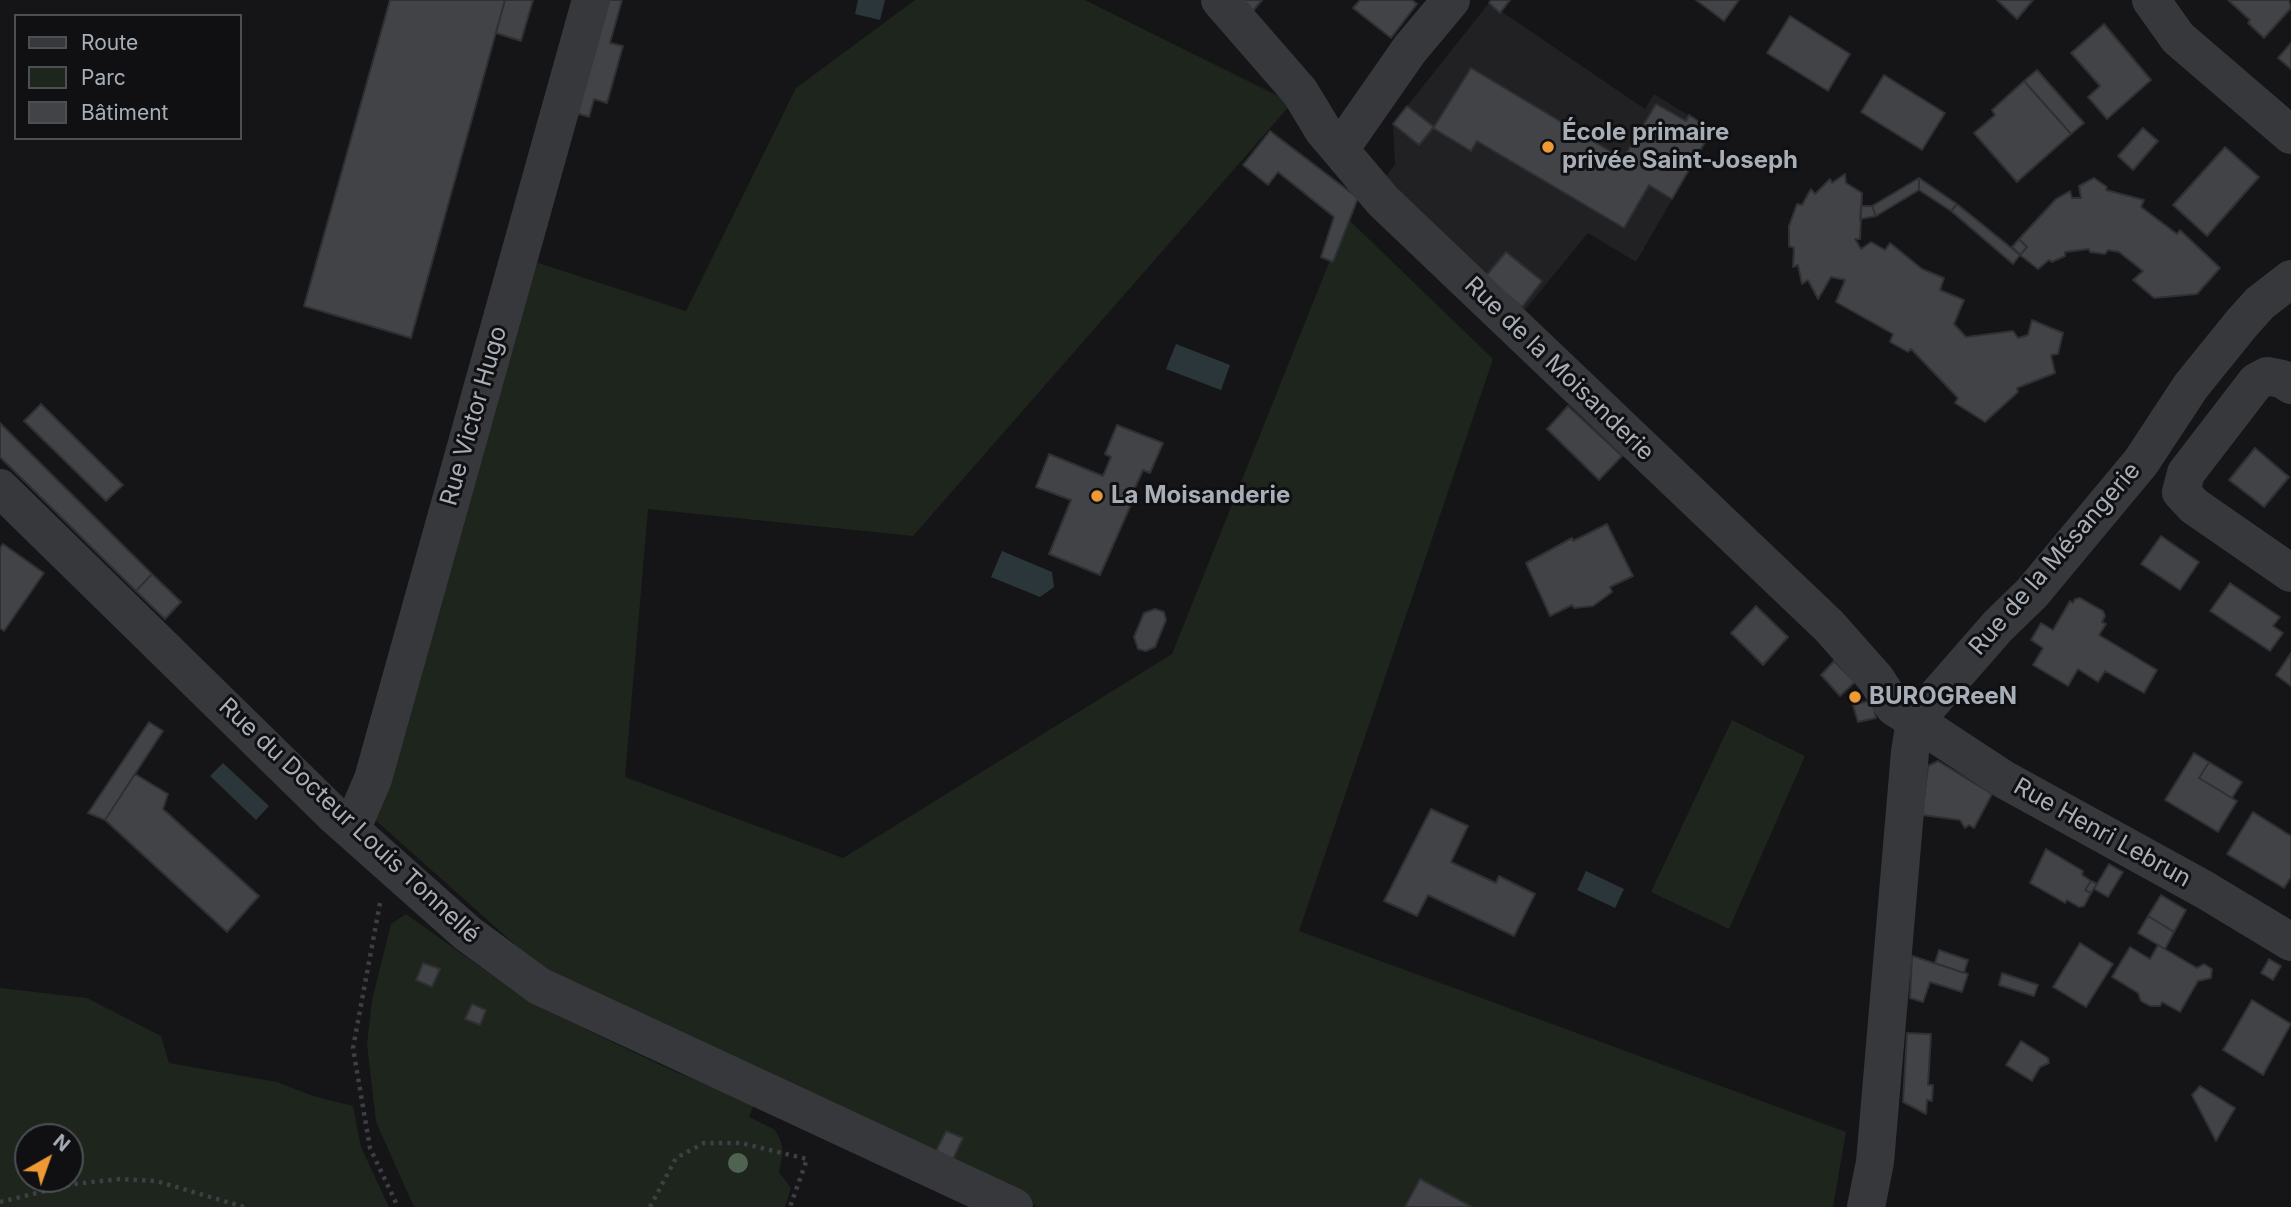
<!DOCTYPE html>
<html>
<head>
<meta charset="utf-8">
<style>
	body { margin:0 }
	#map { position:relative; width:2291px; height:1207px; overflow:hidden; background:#151517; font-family:Inter,sans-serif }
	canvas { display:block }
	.legend { position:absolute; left:14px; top:14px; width:228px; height:126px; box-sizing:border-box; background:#101012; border:2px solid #4c4f54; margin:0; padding:9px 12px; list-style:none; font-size:21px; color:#a7aeb7 }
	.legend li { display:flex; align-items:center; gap:14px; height:35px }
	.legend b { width:35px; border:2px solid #4c4f54 }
	.north { position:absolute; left:14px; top:1123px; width:70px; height:70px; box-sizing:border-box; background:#101012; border:2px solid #4c4f54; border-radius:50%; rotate:40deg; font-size:19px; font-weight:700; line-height:28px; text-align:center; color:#a7aeb7 }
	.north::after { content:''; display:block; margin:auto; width:24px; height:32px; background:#ef9935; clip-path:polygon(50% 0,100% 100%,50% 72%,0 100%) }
</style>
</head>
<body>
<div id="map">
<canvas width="2291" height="1207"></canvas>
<ul class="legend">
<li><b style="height:9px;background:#36383c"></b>Route</li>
<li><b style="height:19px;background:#1d251d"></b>Parc</li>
<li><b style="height:19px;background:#414347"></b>Bâtiment</li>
</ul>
<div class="north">N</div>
</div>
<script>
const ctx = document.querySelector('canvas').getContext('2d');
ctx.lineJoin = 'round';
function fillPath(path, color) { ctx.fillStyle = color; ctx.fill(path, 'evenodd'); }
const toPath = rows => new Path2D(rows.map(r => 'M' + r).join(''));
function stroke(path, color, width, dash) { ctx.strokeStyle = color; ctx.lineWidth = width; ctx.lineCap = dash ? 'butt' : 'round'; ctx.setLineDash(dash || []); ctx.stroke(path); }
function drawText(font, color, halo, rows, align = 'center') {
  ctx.font = font + ' Inter,sans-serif'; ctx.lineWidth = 6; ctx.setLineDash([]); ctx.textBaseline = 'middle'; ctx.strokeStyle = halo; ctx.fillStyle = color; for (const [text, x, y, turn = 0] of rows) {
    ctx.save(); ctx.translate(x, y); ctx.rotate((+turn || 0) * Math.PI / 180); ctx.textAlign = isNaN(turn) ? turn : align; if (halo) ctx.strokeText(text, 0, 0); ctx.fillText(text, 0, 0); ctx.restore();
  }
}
fillPath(toPath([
	[1489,3,1645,109,1654,94,1712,130,1636,262,1588,233,1520,316,1382,182,1395,164,1393,124]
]), '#212124');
fillPath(toPath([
	[915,0,1085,0,1292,103,913,536,648,509,625,777,843,858,1172,654,1347,218,1493,359,1299,931,1846,1132,1833,1207,1038,1207,549,975,372,817,520,257,686,311,796,88],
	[1732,720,1805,756,1729,929,1651,892],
	[406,914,531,1003,669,1069,754,1104,749,1117,775,1130,781,1142,783,1152,779,1172,791,1188,785,1207,414,1207,376,1122,367,1044,372,1000,391,924],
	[423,963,440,969,432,987,416,980],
	[0,988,87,998,161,1036,169,1063,277,1082,313,1096,353,1106,361,1147,389,1207,0,1207],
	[28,1137,70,1137,70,1179,28,1179]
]), '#1d251d');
fillPath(toPath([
	[858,0,885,0,880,20,855,14],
	[1176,344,1230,365,1221,390,1166,369],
	[1002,551,1052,572,1054,587,1040,597,991,577],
	[223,763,269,806,256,820,210,776],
	[1586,871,1624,889,1615,908,1577,890]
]), '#2b363b');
const building = toPath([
	[390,0,505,0,411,338,304,306,390,0],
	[505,0,533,0,521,41,496,33,505,0],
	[601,0,622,0,610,43,623,46,607,103,594,99,589,117,570,111,601,0],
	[1243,0,1262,0,1253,11,1243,0],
	[1360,0,1412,0,1417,4,1391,38,1353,8,1360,0],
	[1491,0,1510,0,1500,13,1489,3,1491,0],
	[1696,0,1739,0,1724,21,1696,0],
	[1997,0,2033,0,2017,19,1997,0],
	[2228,0,2289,0,2291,8,2264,38,2248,23,2250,20,2228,0],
	[1790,16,1850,54,1828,91,1767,53,1790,16],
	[2104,24,2151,80,2107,119,2088,97,2100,86,2071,53,2104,24],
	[2291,43,2291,69,2278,58,2291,43],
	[1471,68,1623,159,1656,104,1686,121,1689,115,1712,130,1672,199,1649,185,1624,228,1477,141,1471,151,1433,128,1419,145,1393,124,1407,106,1434,127,1471,68],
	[2037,70,2084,123,2071,134,2024,81,2037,70],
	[1884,75,1945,113,1922,150,1861,112,1884,75],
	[2024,81,2071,134,2017,182,1974,133,1995,115,1992,110,2024,81],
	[2143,128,2158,141,2133,170,2118,156,2143,128],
	[1270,131,1358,198,1333,262,1321,257,1334,217,1278,172,1268,185,1243,165,1270,131],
	[2225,147,2259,177,2207,236,2173,205,2225,147],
	[1845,174,1846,183,1862,193,1860,239,1855,239,1861,249,1871,242,1885,250,1890,243,1922,269,1944,278,1940,290,1964,300,1954,324,1966,337,2013,331,2018,338,2028,335,2032,320,2063,333,2058,354,2051,355,2055,373,2017,388,2018,392,1985,422,1955,403,1958,398,1911,349,1908,352,1890,342,1893,334,1836,302,1845,280,1831,277,1818,299,1808,280,1802,284,1798,265,1793,267,1794,248,1789,246,1789,226,1797,204,1802,205,1811,189,1815,194,1830,179,1832,183,1845,174],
	[1919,178,1919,190,1876,216,1872,206,1919,178],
	[1919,178,1957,204,1951,211,1919,190,1919,178],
	[2094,178,2107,187,2106,190,2144,200,2141,207,2177,234,2180,230,2220,268,2197,294,2154,298,2133,280,2143,271,2119,252,2108,250,2105,254,2090,252,2089,249,2065,252,2065,256,2052,262,2049,260,2038,269,2020,255,2027,247,2019,239,2056,199,2070,191,2072,198,2081,198,2079,186,2094,178],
	[1957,204,2020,255,2013,264,1951,211,1957,204],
	[1861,206,1872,206,1876,216,1860,219,1861,206],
	[2019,239,2027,247,2020,255,2012,247,2019,239],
	[1506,252,1542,281,1522,307,1485,277,1506,252],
	[41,404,123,485,106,501,24,421,41,404],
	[1568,406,1622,456,1599,480,1547,429,1568,406],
	[0,423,152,574,136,591,0,457,0,423],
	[1117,425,1163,443,1150,473,1143,470,1134,490,1137,491,1100,575,1049,554,1071,500,1036,487,1049,454,1103,476,1111,457,1105,454,1117,425],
	[2255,448,2289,477,2264,507,2229,480,2255,448],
	[1607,524,1633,576,1610,587,1612,592,1593,606,1574,608,1572,605,1550,616,1526,563,1572,538,1573,541,1607,524],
	[2161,536,2199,562,2180,590,2141,564,2161,536],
	[3,544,44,573,4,631,0,628,0,548,3,544],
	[152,574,181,602,165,619,136,591,152,574],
	[2230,583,2280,617,2273,626,2283,633,2270,651,2210,611,2230,583],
	[2080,598,2103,611,2105,616,2102,622,2106,624,2099,635,2157,670,2144,693,2105,671,2098,682,2078,669,2068,686,2033,665,2043,648,2031,640,2041,623,2053,630,2070,601,2073,603,2075,599,2080,598],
	[1756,606,1788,637,1763,665,1731,633,1756,606],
	[1155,609,1164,612,1166,620,1155,647,1146,651,1138,649,1134,637,1144,613,1155,609],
	[2291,653,2291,686,2276,675,2291,653],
	[1834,661,1855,682,1840,696,1821,675,1834,661],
	[1872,700,1876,718,1858,722,1853,705,1872,700],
	[149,722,163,731,105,820,88,813,149,722],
	[2194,753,2209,762,2199,778,2237,801,2218,832,2165,800,2194,753],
	[1938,761,1992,794,1974,828,1969,825,1965,828,1960,820,1922,815,1928,766,1938,761],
	[2209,762,2242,782,2232,798,2199,778,2209,762],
	[135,774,168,794,163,809,259,896,227,932,105,820,135,774],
	[1431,809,1468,826,1451,862,1496,883,1499,876,1535,894,1514,936,1428,895,1417,916,1384,901,1431,809],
	[2253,812,2291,836,2291,877,2284,888,2227,854,2253,812],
	[2046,849,2083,871,2082,875,2091,881,2085,890,2091,893,2084,906,2079,907,2067,900,2065,903,2030,883,2046,849],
	[2109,864,2123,872,2108,897,2094,889,2109,864],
	[2091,881,2097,884,2091,893,2085,890,2091,881],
	[2161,895,2186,910,2174,932,2148,916,2161,895],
	[2148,916,2174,932,2165,949,2138,933,2148,916],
	[2080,943,2113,964,2086,1007,2053,987,2080,943],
	[2158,945,2197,968,2204,964,2212,969,2211,978,2198,981,2180,1012,2162,1002,2160,1006,2150,1006,2141,1001,2138,993,2112,977,2130,947,2150,959,2158,945],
	[1939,950,1968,960,1964,973,1935,963,1939,950],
	[1912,956,1968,974,1962,992,1930,982,1923,1002,1910,998,1912,956],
	[2269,959,2281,966,2273,980,2261,973,2269,959],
	[423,963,440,969,432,987,416,980,423,963],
	[2002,973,2038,985,2034,996,1999,985,2002,973],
	[2252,1000,2291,1024,2263,1075,2223,1050,2252,1000],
	[472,1004,486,1010,480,1025,465,1019,472,1004],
	[1907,1033,1931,1034,1928,1085,1933,1085,1932,1101,1927,1100,1926,1114,1903,1102,1907,1033],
	[2021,1041,2048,1058,2049,1063,2040,1067,2032,1081,2006,1065,2021,1041],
	[2200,1086,2235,1108,2216,1141,2192,1095,2200,1086],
	[946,1131,963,1138,953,1159,936,1151,946,1131],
	[1420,1179,1472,1207,1405,1207,1420,1179]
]);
fillPath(building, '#414347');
stroke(building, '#2f3033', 2);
stroke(toPath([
	[380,903,353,1048,370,1148,398,1207],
	[0,1202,74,1184,120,1179,156,1181,244,1207],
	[650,1207,676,1158,704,1143,741,1143,807,1159,790,1207]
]), '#3c3f43', 4.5, [3.5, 5]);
stroke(toPath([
	[1220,0,1300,92,1323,130,1383,201,1829,626,1876,679,1894,707,2005,780,2205,890,2291,942],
	[2151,0,2178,38,2291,135],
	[1341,148,1410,49,1451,0],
	[2291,385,2282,379,2267,376,2256,382,2186,473,2181,492,2194,506,2291,573],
	[0,488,333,814,467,933,539,986,1014,1207],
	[351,830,373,779,591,0],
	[1866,1207,1875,1162,1910,752,1915,721,1998,626,2032,593,2141,462,2191,386,2242,323,2260,303,2291,279]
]), '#36383c', 38);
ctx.fillStyle = '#506350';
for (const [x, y] of [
	[738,1163]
]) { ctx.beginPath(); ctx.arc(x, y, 10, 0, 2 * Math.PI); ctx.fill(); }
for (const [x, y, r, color] of [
	[1548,147,7,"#ef9935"],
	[1097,496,7,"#ef9935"],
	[1855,697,7,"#ef9935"]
]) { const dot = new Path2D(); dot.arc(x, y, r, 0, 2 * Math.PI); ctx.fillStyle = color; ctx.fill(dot); stroke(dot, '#101012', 2.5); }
drawText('bold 24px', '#a7aeb7', '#101012', [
	["École primaire",1562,133],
	["privée Saint-Joseph",1562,161],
	["La Moisanderie",1111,496],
	["BUROGReeN",1869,697]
], 'left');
drawText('24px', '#a7aeb7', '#101012', [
	["Rue de la Moisanderie",1559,369,44],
	["Rue Victor Hugo",474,416,-74],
	["Rue de la Mésangerie",2055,559,-49],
	["Rue du Docteur Louis Tonnellé",349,821,43],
	["Rue Henri Lebrun",2102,833,29]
]);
</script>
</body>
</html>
